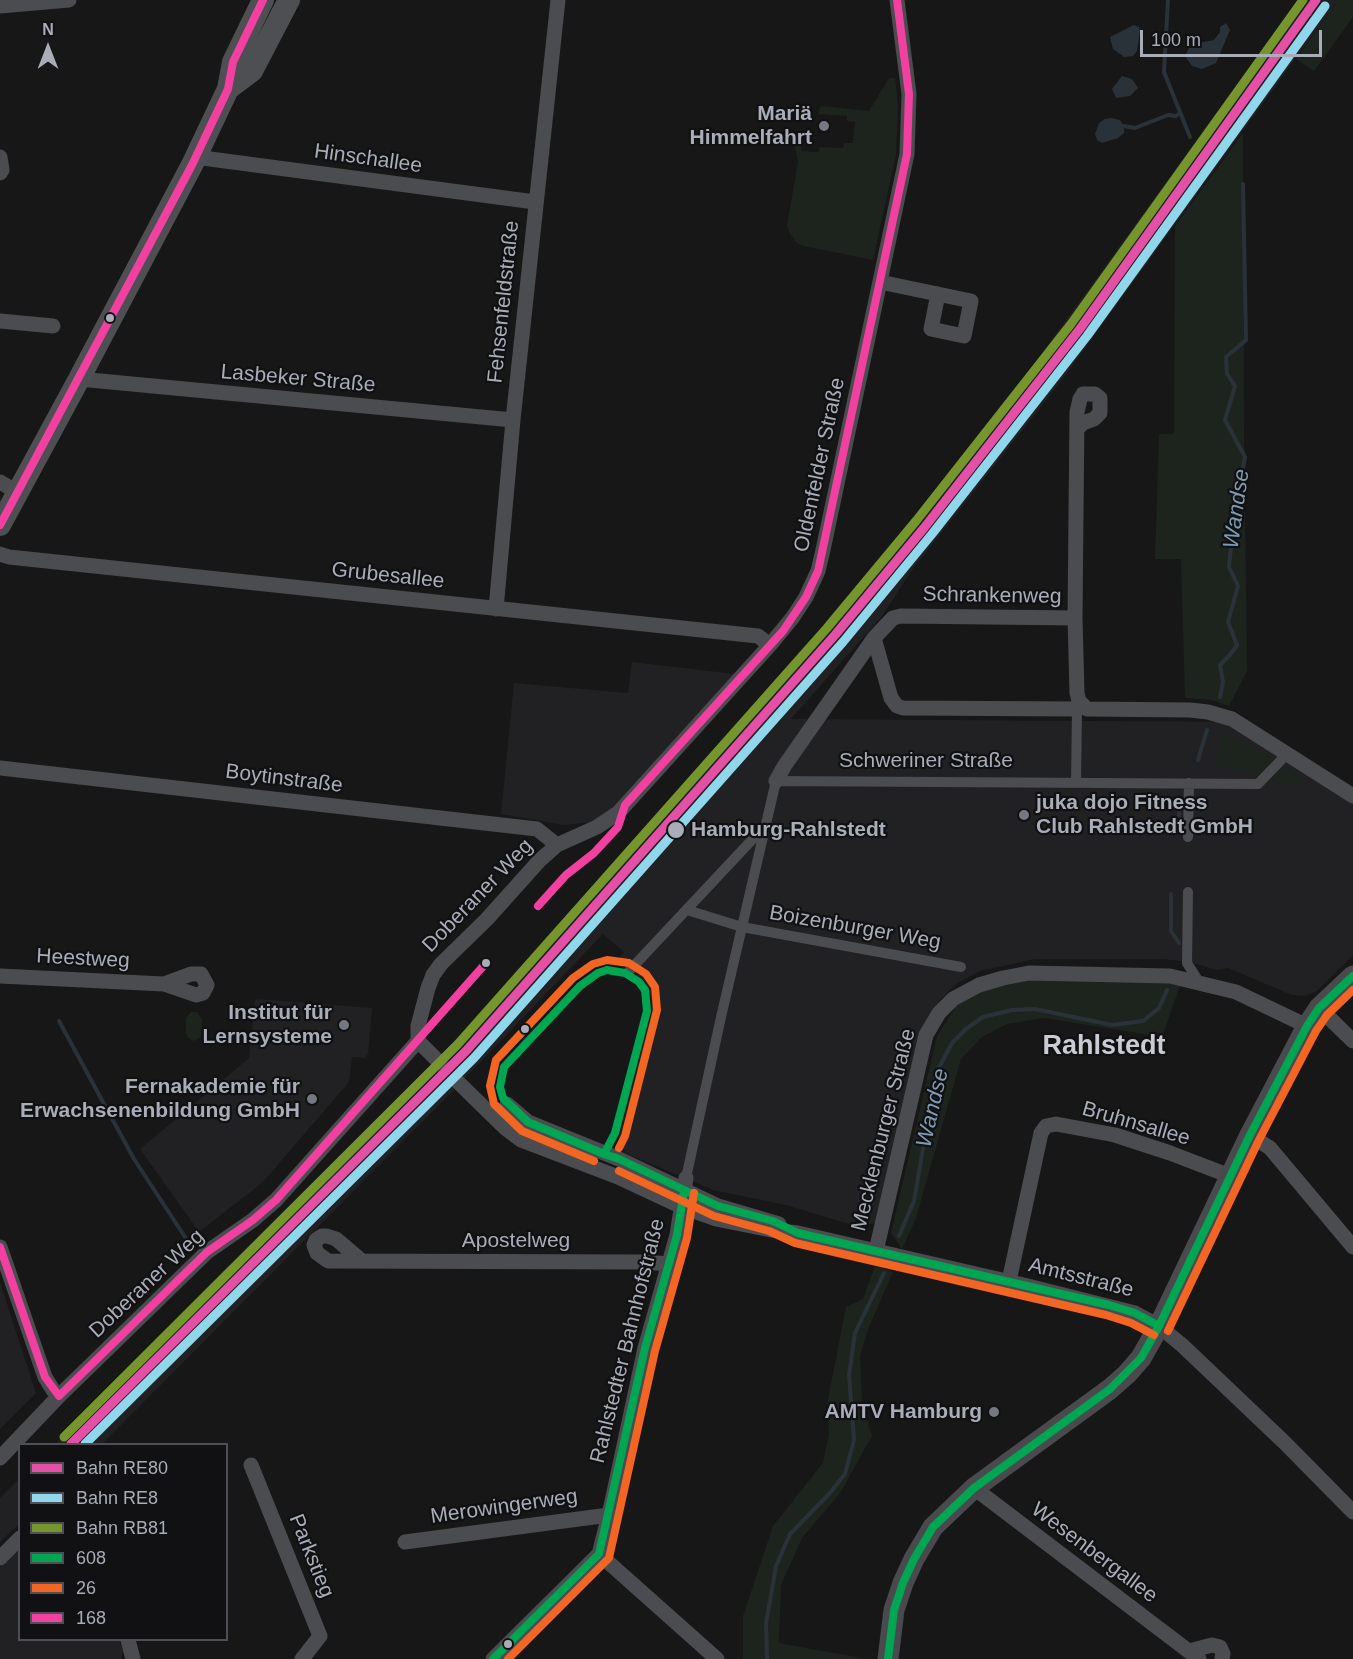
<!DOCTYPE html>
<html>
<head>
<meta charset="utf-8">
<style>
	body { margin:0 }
	#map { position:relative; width:1353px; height:1659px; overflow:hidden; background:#171717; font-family:Helvetica,sans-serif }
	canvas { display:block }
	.legend { position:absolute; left:18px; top:1443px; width:210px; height:198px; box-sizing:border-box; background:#111113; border:2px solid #4d4f55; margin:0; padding:8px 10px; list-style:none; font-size:18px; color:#a8adb8 }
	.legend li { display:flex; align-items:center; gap:12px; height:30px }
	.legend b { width:30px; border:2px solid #4d4f55 }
	.north { position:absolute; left:18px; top:18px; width:60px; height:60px; -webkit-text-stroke:4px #111113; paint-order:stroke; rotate:0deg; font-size:16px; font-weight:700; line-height:24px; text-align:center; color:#a8adb8 }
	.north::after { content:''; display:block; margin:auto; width:21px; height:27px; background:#a8adb8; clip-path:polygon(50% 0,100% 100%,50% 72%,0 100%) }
	.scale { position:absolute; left:1140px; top:30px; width:182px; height:27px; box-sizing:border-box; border:3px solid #a8adb8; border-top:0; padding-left:8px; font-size:18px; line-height:21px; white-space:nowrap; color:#a8adb8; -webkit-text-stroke:4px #111113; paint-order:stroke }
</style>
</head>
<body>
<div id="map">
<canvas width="1353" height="1659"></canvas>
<ul class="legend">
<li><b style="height:8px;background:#e450a5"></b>Bahn RE80</li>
<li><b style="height:8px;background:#90d7ec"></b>Bahn RE8</li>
<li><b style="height:8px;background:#75962c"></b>Bahn RB81</li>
<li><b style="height:8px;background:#00a651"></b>608</li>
<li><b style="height:8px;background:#f26522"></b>26</li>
<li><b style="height:8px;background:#f240a1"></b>168</li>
</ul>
<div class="north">N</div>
<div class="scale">100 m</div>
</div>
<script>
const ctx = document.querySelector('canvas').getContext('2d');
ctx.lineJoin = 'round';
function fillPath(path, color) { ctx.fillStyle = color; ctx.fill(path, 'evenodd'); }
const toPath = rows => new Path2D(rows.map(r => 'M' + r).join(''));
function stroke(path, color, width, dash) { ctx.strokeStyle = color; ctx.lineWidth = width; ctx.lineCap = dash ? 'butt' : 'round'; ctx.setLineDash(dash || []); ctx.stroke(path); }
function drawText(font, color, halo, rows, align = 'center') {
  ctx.font = font + ' Helvetica,sans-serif'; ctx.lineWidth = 4.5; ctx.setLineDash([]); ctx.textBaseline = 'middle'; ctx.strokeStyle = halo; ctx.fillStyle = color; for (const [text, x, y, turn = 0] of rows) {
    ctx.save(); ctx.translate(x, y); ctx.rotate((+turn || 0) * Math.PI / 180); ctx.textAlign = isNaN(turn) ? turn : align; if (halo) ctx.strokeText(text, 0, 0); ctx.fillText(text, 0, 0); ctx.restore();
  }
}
fillPath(toPath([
	[1298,0,1338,0,1062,380,912,570,882,616,791,719,1249,722,1353,795,1353,955,1317,991,1305,996,1292,995,1228,968,1217,970,1189,962,1163,959,1035,959,980,971,956,984,939,1001,926,1024,880,1217,875,1223,859,1227,786,1205,713,1190,625,1153,618,1133,651,1011,651,998,648,989,641,980,617,960,624,952,603,934,450,1094,102,1444,55,1444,430,1077,549,949,877,575,953,476],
	[632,662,735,674,612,812,594,822,564,825,501,814,514,683,628,693],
	[255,999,372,1008,368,1054,365,1058,352,1057,349,1082,262,1183,199,1232,140,1149,249,1058],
	[0,1282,36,1393,0,1429],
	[19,1479,19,1524,0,1542,0,1498],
	[19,1547,20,1640,119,1640,123,1651,121,1659,0,1659,0,1567]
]), '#212123');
fillPath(toPath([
	[1338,0,1353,0,1353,17,1314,71,1296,59],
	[889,78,895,78,898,104,896,155,873,260,804,246,797,243,789,232,787,225,798,162,793,138,802,139,801,151,818,152,820,147,843,148,844,143,853,143,855,122,847,121,847,116,818,114,819,109,821,106,869,111],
	[1243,133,1244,430,1247,671,1229,706,1212,700,1185,698,1181,559,1155,559,1159,434,1174,434,1175,226],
	[1222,732,1240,739,1277,761,1261,777,1214,764],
	[1280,764,1303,779,1298,787,1266,779],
	[1032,979,1181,983,1162,1037,1044,1018,1007,1024,982,1037,961,1059,916,1218,902,1249,891,1233,937,1036,956,1006,980,991,1005,983],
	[191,1012,197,1012,202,1019,201,1037,193,1041,188,1038,186,1033,186,1018],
	[875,1266,893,1272,869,1327,860,1356,862,1403,872,1436,840,1493,802,1538,781,1585,779,1643,867,1659,743,1659,743,1616,773,1526,823,1463,829,1433,827,1404,846,1307,863,1299]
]), '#1d241e');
fillPath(toPath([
	[1226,23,1230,30,1216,63,1202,69,1192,66,1185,56,1190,46,1195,41,1204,42,1214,40,1220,32,1220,27],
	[1134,25,1139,27,1140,31,1137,51,1133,56,1124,57,1113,49,1110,37],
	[1122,76,1132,79,1138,88,1130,96,1116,98,1112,89],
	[1112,118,1120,120,1124,126,1124,133,1118,138,1102,143,1097,140,1095,134,1099,123,1105,119]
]), '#2a3239');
stroke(toPath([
	[1168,0,1164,72,1190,137],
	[1124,126,1135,128,1168,115,1176,116,1180,113],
	[1220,697,1223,682,1220,665,1230,655,1237,645,1228,622,1238,586,1229,567,1233,527,1245,457,1225,420,1235,386,1227,374,1226,357,1246,340,1243,184],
	[1198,760,1207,730],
	[1172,831,1173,826,1179,819,1179,805],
	[1171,894,1171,931,1179,943],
	[59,1021,134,1159,187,1240],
	[899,1236,914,1201,936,1073,952,1043,966,1029,983,1017,1012,1010,1035,1009,1112,1025,1143,1021,1159,1008,1167,990],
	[767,1659,766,1624,776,1566,790,1534,829,1494,845,1474,854,1440,849,1375,855,1333,884,1273]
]), '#2a3239', 4);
stroke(toPath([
	[439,1062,459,1083]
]), '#343537', 15, [15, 8]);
stroke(toPath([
	[1076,783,1077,709],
	[1188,837,1189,783],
	[1188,892,1187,963,1199,982],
	[687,910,742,927,961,967],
	[629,971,764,827],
	[686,1178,721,1017,776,781,1258,784,1287,754]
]), '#4b4c50', 10);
stroke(toPath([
	[0,6,69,0],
	[0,157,2,170,0,173],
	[195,157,535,202],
	[880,282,971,301,964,336,931,329,938,294],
	[0,321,53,326],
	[79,379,513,420],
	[1077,429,1083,423,1094,419,1100,413,1100,398,1095,394,1083,394,1080,399,1077,412,1075,618,1077,693,1079,701],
	[0,482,17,492],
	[0,554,9,557,758,636,770,645],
	[496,609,513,420,558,0],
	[874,638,891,698,897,706,903,708,1077,709,1079,701],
	[1079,701,1087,709,1190,710,1208,712,1232,719,1353,796],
	[0,768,537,829,557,845],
	[776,781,785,765,874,638,893,618,901,616,1075,618],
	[0,976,164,984,196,995,203,993,207,985,201,974,191,974,164,984],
	[1319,1008,1353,1041],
	[418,1041,439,1062],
	[459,1083,505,1128,521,1140,618,1177,682,1207,716,1219,771,1230,798,1233,1028,1286,1135,1313,1159,1326,1183,1346,1285,1443,1353,1512],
	[507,1104,528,1122,619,1159,718,1206,779,1224],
	[1250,1135,1270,1148,1353,1247],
	[0,1247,45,1377,53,1390,59,1396],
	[876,1251,926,1035,939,1013,953,999,979,985,1003,978,1029,973,1170,976,1236,992,1307,1026],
	[362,1261,336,1239,327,1236,322,1236,316,1240,314,1245,317,1253,328,1261,644,1262,669,1264],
	[1009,1281,1041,1133,1046,1126,1056,1124,1115,1135,1170,1153,1230,1176],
	[0,1458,59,1396,207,1252,253,1220,276,1200,418,1041,418,1026,428,988,433,975,441,964,487,919,539,861,557,845,597,827,618,813,770,645,793,617,806,597,818,571,823,550,907,154,909,94,897,0],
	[251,1465,320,1636,302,1659],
	[974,1488,1199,1659],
	[405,1542,609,1515],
	[599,1554,717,1659],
	[0,1558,20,1538],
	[128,1640,133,1659],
	[1189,1651,1212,1645,1220,1647,1223,1654,1222,1659],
	[493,1659,599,1554,609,1515,645,1348,677,1235,686,1178]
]), '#4b4c50', 15);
stroke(toPath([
	[888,1659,894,1610,903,1583,914,1559,933,1527,974,1488,1110,1389,1127,1374,1141,1358,1159,1326,1250,1135,1307,1026,1319,1008,1353,976]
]), '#4a4a4e', 21);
stroke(toPath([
	[228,89,252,71,289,0],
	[0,525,79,379,192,165,228,89,233,62,263,0]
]), '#4d4f52', 22);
stroke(toPath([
	[607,970,625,973,639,982,645,990,647,1011,615,1133,604,1154,528,1122,503,1098,500,1087,504,1067,580,986,598,973,607,970],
	[604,1154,619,1159,718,1206,773,1221,798,1233,1109,1305,1135,1313,1159,1326],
	[493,1659,599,1554,645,1348,677,1235,684,1191],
	[888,1659,894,1610,903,1583,914,1559,933,1527,974,1488,1110,1389,1141,1358,1159,1326,1250,1135,1307,1026,1319,1008,1353,976]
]), '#00a651', 8);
stroke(toPath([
	[594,1161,522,1131,494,1104,490,1086,496,1060,573,978,593,964,607,960,629,963,646,974,655,987,657,1010,625,1136,619,1148],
	[619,1171,714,1216,769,1231,795,1243,1106,1315,1131,1323,1154,1335],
	[1168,1331,1259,1140,1316,1031,1327,1015,1353,990],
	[508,1659,609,1558,655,1351,687,1238,694,1193]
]), '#f26522', 8);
stroke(toPath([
	[0,525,192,165,228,89,233,62,263,0],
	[538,906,566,875,594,853,618,827,625,805,783,631,806,597,818,571,907,154,909,94,897,0],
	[0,1247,45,1377,59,1396],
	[59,1396,207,1252,253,1220,276,1200,486,963]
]), '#f240a1', 8);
stroke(toPath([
	[71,1444,466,1051,835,635,924,528,1079,330,1316,0]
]), '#e450a5', 9);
stroke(toPath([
	[85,1444,474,1058,843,642,932,534,1087,336,1325,6]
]), '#90d7ec', 9);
stroke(toPath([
	[64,1437,458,1044,827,628,916,521,1071,324,1303,0]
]), '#75962c', 9);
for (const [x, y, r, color] of [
	[824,126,6,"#757880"],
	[110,318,5,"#a8adb8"],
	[1024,815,6,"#757880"],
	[676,830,9,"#a8adb8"],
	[486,963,5,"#a8adb8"],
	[344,1025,6,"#757880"],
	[525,1029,5,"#a8adb8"],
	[312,1099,6,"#757880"],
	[994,1412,6,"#757880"],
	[508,1644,5,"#a8adb8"]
]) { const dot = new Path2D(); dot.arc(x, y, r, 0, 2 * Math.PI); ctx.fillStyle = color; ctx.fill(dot); stroke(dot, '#111113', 2); }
drawText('bold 21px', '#a8adb8', '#111113', [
	["Mariä",812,114],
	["Himmelfahrt",812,138],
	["juka dojo Fitness",1036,803,"left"],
	["Club Rahlstedt GmbH",1036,827,"left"],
	["Institut für",332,1013],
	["Lernsysteme",332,1037],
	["Fernakademie für",300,1087],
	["Erwachsenenbildung GmbH",300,1111],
	["AMTV Hamburg",982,1412]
], 'right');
drawText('21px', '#a8adb8', '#111113', [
	["Hinschallee",368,159,8],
	["Fehsenfeldstraße",504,302,-84],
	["Lasbeker Straße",298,379,5],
	["Oldenfelder Straße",820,465,-78],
	["Grubesallee",388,576,6],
	["Schrankenweg",992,596,1],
	["Schweriner Straße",926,761],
	["Boytinstraße",284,779,7],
	["Doberaner Weg",478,896,-46],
	["Boizenburger Weg",855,928,10],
	["Heestweg",83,959,3],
	["Bruhnsallee",1136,1124,16],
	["Mecklenburger Straße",884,1130,-76],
	["Apostelweg",516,1241],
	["Amtsstraße",1081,1278,14],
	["Doberaner Weg",147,1284,-43],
	["Rahlstedter Bahnhofstraße",628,1341,-76],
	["Merowingerweg",504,1507,-8],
	["Wesenbergallee",1094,1553,37],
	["Parkstieg",311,1556,68]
]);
drawText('bold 21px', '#a8adb8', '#111113', [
	["Hamburg-Rahlstedt",691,830]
], 'left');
drawText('italic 22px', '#7f9bb3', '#111113', [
	["Wandse",1237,509,-82],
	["Wandse",933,1108,-77]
]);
drawText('bold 27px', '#c9ccd4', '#111113', [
	["Rahlstedt",1104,1047]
]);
</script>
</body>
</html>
